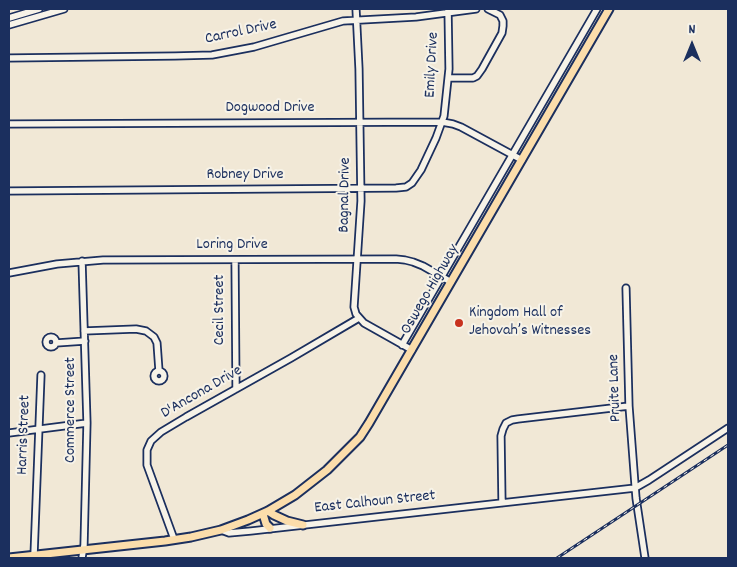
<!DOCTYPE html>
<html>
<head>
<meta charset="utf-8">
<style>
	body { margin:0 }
	#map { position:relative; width:737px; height:567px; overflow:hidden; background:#f1e8d6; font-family:Dekko,sans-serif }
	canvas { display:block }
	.frame { position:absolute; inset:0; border:10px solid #1b2f5e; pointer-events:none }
	.north { position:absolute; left:667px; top:20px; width:50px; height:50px; -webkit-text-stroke:4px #f7f3e8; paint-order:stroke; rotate:0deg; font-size:14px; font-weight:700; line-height:20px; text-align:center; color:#1b2f5e }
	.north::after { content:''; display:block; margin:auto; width:18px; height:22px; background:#1b2f5e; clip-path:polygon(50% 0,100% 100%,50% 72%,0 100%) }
</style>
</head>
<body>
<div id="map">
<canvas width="737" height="567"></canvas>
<div class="frame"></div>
<div class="north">N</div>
</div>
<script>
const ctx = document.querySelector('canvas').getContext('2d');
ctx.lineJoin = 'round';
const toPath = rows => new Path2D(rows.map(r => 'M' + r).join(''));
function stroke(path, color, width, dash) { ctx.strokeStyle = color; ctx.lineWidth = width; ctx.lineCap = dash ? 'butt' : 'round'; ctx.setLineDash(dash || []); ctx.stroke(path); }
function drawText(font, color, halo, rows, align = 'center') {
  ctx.font = font + ' Dekko,sans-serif'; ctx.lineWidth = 4; ctx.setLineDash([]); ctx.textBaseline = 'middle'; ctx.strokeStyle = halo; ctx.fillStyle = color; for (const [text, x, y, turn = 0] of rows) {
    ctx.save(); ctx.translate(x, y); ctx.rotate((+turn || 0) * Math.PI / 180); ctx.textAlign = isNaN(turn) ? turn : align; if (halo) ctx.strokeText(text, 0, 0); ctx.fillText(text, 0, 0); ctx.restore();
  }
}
const minor = toPath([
	[356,9,359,69,361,201,354,307,356,314,364,323,412,350],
	[9,18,39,9],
	[9,25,64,9],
	[9,58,175,56,212,55,254,47,343,21,416,17,476,9],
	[448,78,473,78,477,76,482,69,502,33,503,26,503,21,500,15,488,9],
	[9,124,442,122,453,124,461,127,522,160],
	[9,191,396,188,406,187,412,183,421,170,436,138,444,116,449,69,448,9],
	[235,260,236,389],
	[9,273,57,264,103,260,396,259,405,260,413,262,423,266,451,282],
	[626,288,629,406,636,498,645,558],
	[84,331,136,329,146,331,154,337,157,343,159,371],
	'46 342a5 5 0 1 1 10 0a5 5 0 1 1-10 0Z',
	[56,343,85,341],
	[402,345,597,9],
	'154 376a5 5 0 1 1 10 0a5 5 0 1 1-10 0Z',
	[9,433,87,423],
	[502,503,501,436,503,429,506,423,512,420,518,419,629,406],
	[221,530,229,533,251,531,635,488,649,480,728,428],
	[174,539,147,465,147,450,151,441,161,432,186,417,291,358,359,318],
	[34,555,41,375],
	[82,558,84,545,87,423,82,261]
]);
const major = toPath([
	[268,511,274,515,287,521,303,525],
	[263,514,266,524,270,528],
	[9,558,165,541,191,537,221,530,248,520,268,511,295,495,327,470,360,437,369,423,609,9]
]);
stroke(minor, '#1b2f5e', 9);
stroke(major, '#1b2f5e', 11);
stroke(minor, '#f7f3e8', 5.5);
stroke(major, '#fbddab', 7);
const rail = toPath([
	[557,558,728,445]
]);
stroke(rail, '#1b2f5e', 3);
stroke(rail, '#f7f3e8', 1, [4]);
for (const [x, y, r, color] of [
	[459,323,5,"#c8321e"]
]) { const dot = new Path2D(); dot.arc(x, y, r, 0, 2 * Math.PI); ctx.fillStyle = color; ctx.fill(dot); stroke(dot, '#f7f3e8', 2); }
drawText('16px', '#1b2f5e', '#f7f3e8', [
	["Carrol Drive",241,33,-12],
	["Emily Drive",433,65,-87],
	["Dogwood Drive",270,109],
	["Robney Drive",245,176],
	["Bagnal Drive",346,195,-89],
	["Loring Drive",232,246],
	["Oswego Highway",431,290,-60],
	["Cecil Street",221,310,-90],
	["Pruite Lane",616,388,-92],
	["D'Ancona Drive",202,393,-30],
	["Commerce Street",72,410,-90],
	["Harris Street",25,435,-88],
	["East Calhoun Street",375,503,-6]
]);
drawText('16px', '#1b2f5e', '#f7f3e8', [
	["Kingdom Hall of",469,314],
	["Jehovah’s Witnesses",469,332]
], 'left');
</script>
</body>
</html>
